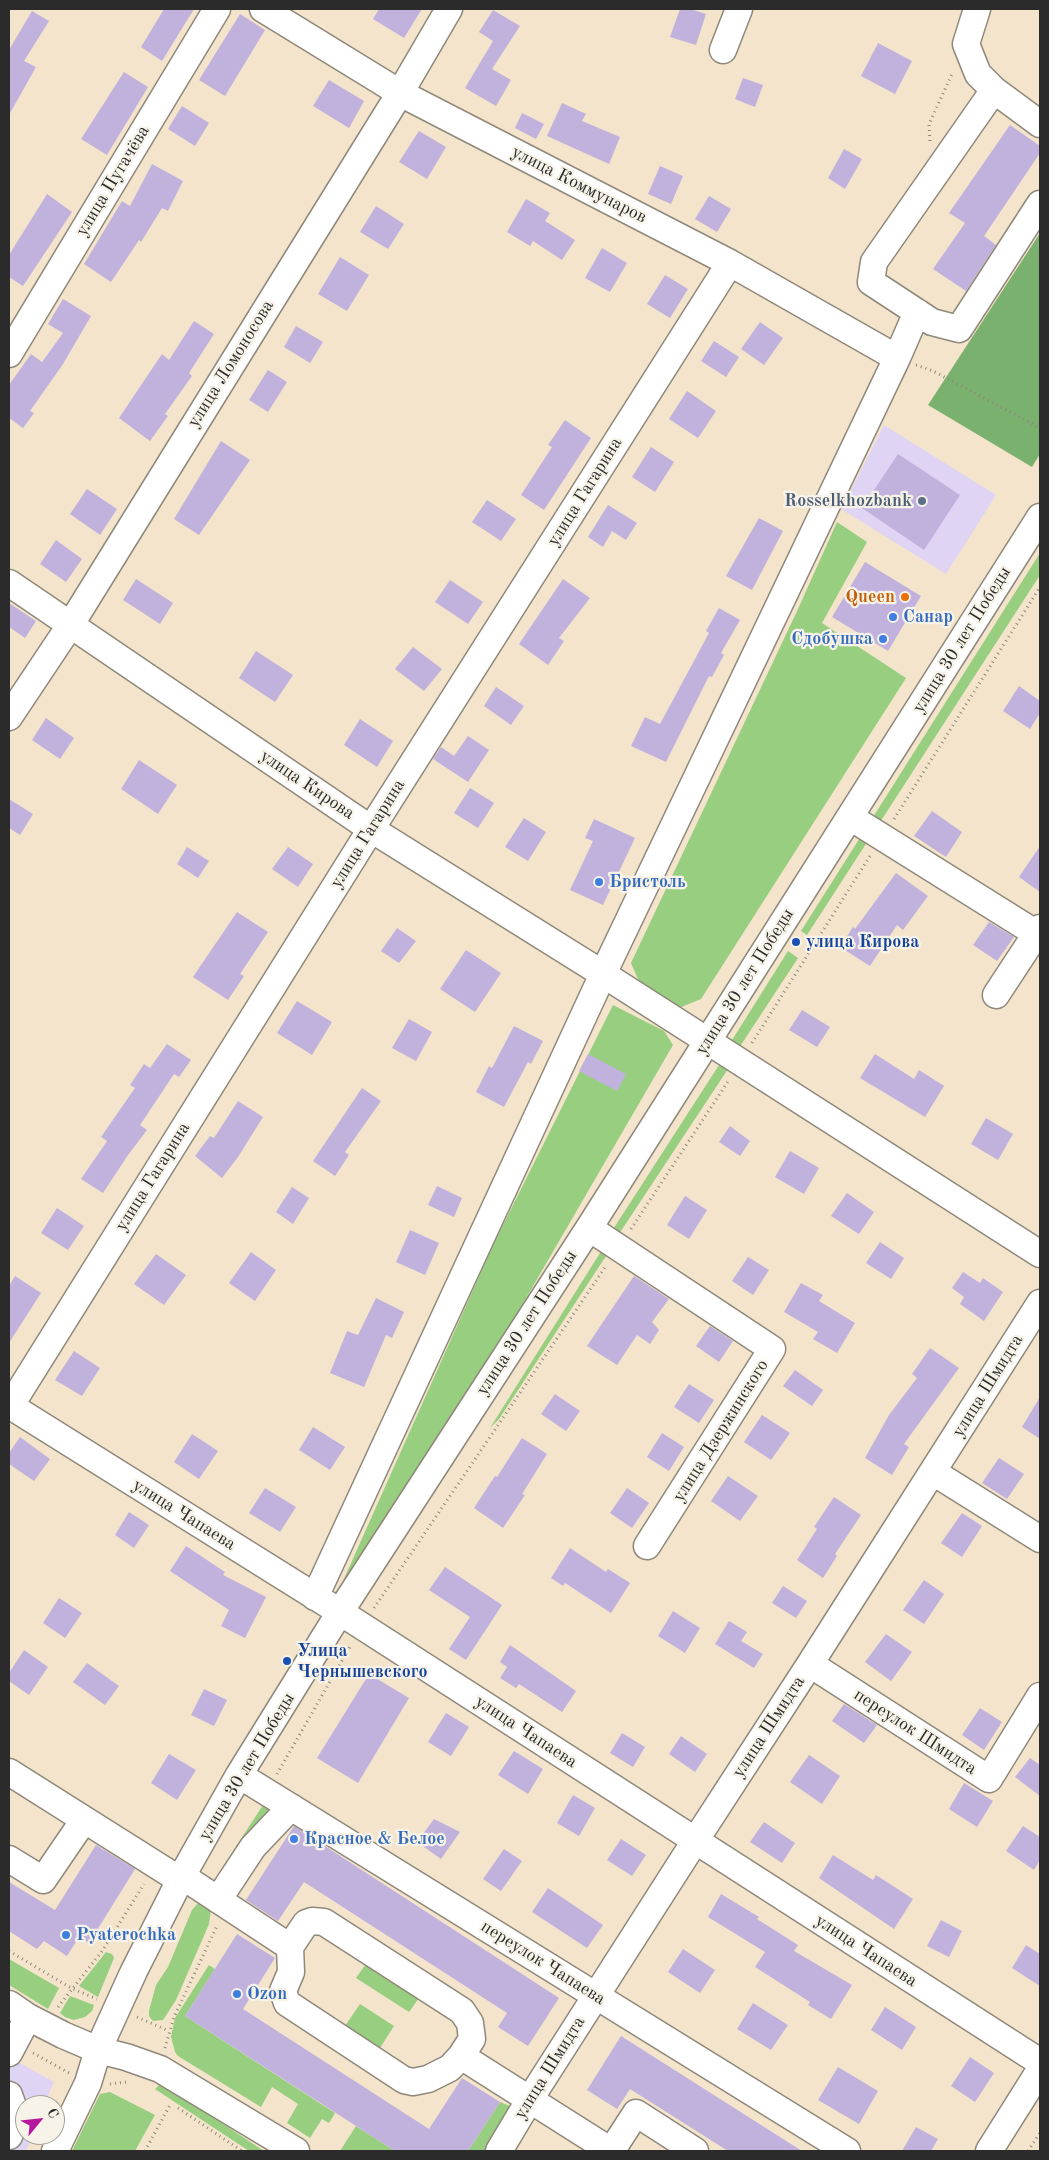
<!DOCTYPE html>
<html>
<head>
<meta charset="utf-8">
<style>
	body { margin:0 }
	#map { position:relative; width:1049px; height:2160px; overflow:hidden; background:#f3e4cb; font-family:"Old Standard TT",serif }
	canvas { display:block }
	.frame { position:absolute; inset:0; border:10px solid #2b2b2b; pointer-events:none }
	.north { position:absolute; left:15px; top:2095px; width:50px; height:50px; box-sizing:border-box; background:#f7f3e8; border:1px solid #a5a39c; border-radius:50%; rotate:62deg; font-size:14px; font-weight:700; line-height:20px; text-align:center; color:#2b2b2b }
	.north::after { content:''; display:block; margin:auto; width:18px; height:22px; background:#b5179e; clip-path:polygon(50% 0,100% 100%,50% 72%,0 100%) }
</style>
</head>
<body>
<div id="map">
<canvas width="1049" height="2160"></canvas>
<div class="frame"></div>
<div class="north">С</div>
</div>
<script>
const ctx = document.querySelector('canvas').getContext('2d');
ctx.lineJoin = 'round';
function fillPath(path, color) { ctx.fillStyle = color; ctx.fill(path, 'evenodd'); }
const toPath = rows => new Path2D(rows.map(r => 'M' + r).join(''));
function stroke(path, color, width, dash) { ctx.strokeStyle = color; ctx.lineWidth = width; ctx.lineCap = dash ? 'butt' : 'round'; ctx.setLineDash(dash || []); ctx.stroke(path); }
function drawText(font, color, halo, rows, align = 'center') {
  ctx.font = font + ' "Old Standard TT",serif'; ctx.lineWidth = 4.5; ctx.setLineDash([]); ctx.textBaseline = 'middle'; ctx.strokeStyle = halo; ctx.fillStyle = color; for (const [text, x, y, turn = 0] of rows) {
    ctx.save(); ctx.translate(x, y); ctx.rotate((+turn || 0) * Math.PI / 180); ctx.textAlign = isNaN(turn) ? turn : align; if (halo) ctx.strokeText(text, 0, 0); ctx.fillText(text, 0, 0); ctx.restore();
  }
}
fillPath(toPath([
	[884,425,996,495,946,574,841,509],
	[9,2057,54,2082,44,2105,25,2105,25,2135,33,2135,26,2151,9,2151]
]), '#e0d4f4');
fillPath(toPath([
	[837,522,867,542,822,623,906,678,701,999,679,1008,641,986,631,963,798,609],
	[1040,553,1040,575,807,935,801,931],
	[788,951,798,958,737,1051,729,1045],
	[613,1005,664,1031,673,1045,461,1410,339,1590,494,1243],
	[719,1065,728,1069,617,1237,610,1234],
	[605,1245,610,1250,499,1419,490,1428],
	[263,1805,270,1809,257,1831,223,1871,222,1868],
	[199,1902,211,1909,209,1924,176,2000,163,2020,153,2021,149,2016,149,2011,156,1985,168,1967,192,1910],
	[106,1952,112,1954,114,1958,98,1997,79,1986],
	[9,1959,59,1988,48,2009,9,1985],
	[368,1961,421,1995,409,2012,356,1978],
	[209,1965,215,1969,185,2016,335,2113,329,2123,322,2119,310,2138,287,2123,298,2104,272,2087,261,2107,178,2056,175,2052,171,2037,175,2018],
	[70,1996,94,2005,92,2011,85,2017,74,2020,65,2017,60,2013],
	[360,2004,394,2026,380,2048,345,2026],
	[161,2083,264,2151,249,2151,155,2089],
	[110,2092,155,2115,135,2151,72,2151,100,2094],
	[500,2102,512,2107,489,2151,468,2151],
	[356,2126,395,2151,340,2151]
]), '#98ce7f');
fillPath(toPath([
	[1040,233,1040,454,1032,467,928,405]
]), '#7ab16e');
fillPath(toPath([
	[164,9,194,9,162,61,141,47],
	[379,9,422,9,404,38,373,19],
	[680,9,690,9,706,14,696,45,670,37],
	[493,10,520,26,492,69,511,80,496,106,465,88,493,41,479,32],
	[32,11,49,21,24,61,36,67,9,115,9,50],
	[240,14,265,30,225,96,199,80],
	[878,43,912,61,895,94,861,76],
	[124,72,148,87,107,155,81,139],
	[743,78,763,85,755,107,735,99],
	[329,80,364,101,349,128,313,106],
	[562,103,586,114,582,121,620,137,609,164,547,136],
	[182,106,209,123,195,146,168,129],
	[522,113,544,124,536,139,515,128],
	[1010,125,1040,146,1040,153,984,236,996,245,966,291,933,269,965,223,949,213],
	[419,131,446,147,427,179,399,162],
	[844,149,862,159,845,189,828,178],
	[152,164,183,181,168,211,162,208,141,242,139,240,111,282,84,264,122,201,130,206],
	[660,166,683,176,671,204,648,194],
	[47,194,72,212,23,286,9,277,9,255],
	[709,196,731,209,717,232,695,219],
	[526,199,550,213,545,221,575,240,562,260,533,241,530,246,507,232],
	[376,206,404,224,388,249,360,232],
	[602,248,627,263,610,292,585,278],
	[340,257,369,275,347,311,318,294],
	[665,275,688,289,670,318,647,304],
	[63,299,91,316,63,364,30,411,34,413,23,428,9,418,9,385,31,354,42,362,63,333,48,324],
	[194,321,214,334,189,373,192,376,165,414,168,416,150,441,119,418,162,354,169,360],
	[760,322,783,338,764,365,741,349],
	[296,326,323,342,310,363,284,347],
	[714,341,739,357,726,377,701,361],
	[268,370,287,382,268,412,249,400],
	[687,391,716,411,698,438,669,419],
	[565,420,591,438,544,510,521,495,552,447,548,445],
	[221,441,250,460,199,535,174,519],
	[651,447,674,462,655,492,632,477],
	[898,454,960,495,924,550,862,508],
	[87,489,117,509,100,535,70,514],
	[487,500,516,519,501,541,472,522],
	[608,505,637,523,626,540,612,531,603,547,588,537],
	[759,518,783,531,752,590,726,576],
	[56,540,82,559,66,582,40,564],
	[865,562,921,596,888,651,832,617],
	[136,579,173,603,160,624,123,600],
	[563,579,590,598,559,638,564,641,548,665,519,644],
	[450,580,483,602,468,624,435,602],
	[9,603,36,621,25,638,9,627],
	[719,608,740,620,721,653,724,655,712,677,709,676,666,762,631,746,645,717,660,724,709,633,706,631],
	[413,647,442,669,424,691,395,669],
	[256,651,293,675,275,702,239,678],
	[1019,686,1040,701,1040,713,1030,729,1003,711],
	[496,687,524,706,511,725,484,706],
	[46,718,74,738,60,759,32,740],
	[360,719,393,741,377,767,344,745],
	[468,736,489,750,468,782,433,759,441,747,454,756],
	[139,760,177,785,158,814,121,789],
	[470,788,494,803,478,828,454,813],
	[9,799,33,814,20,835,9,828],
	[932,811,962,832,946,857,914,836],
	[524,818,546,832,528,861,505,847],
	[594,819,635,838,603,905,570,890,593,841,585,838],
	[1040,846,1040,892,1019,877],
	[187,847,209,861,198,878,177,864],
	[288,847,313,864,298,887,272,869],
	[896,873,928,896,903,930,897,925,870,966,840,947,853,927,855,929],
	[237,912,268,932,240,974,244,976,228,1000,193,977],
	[989,922,1014,937,997,961,973,945],
	[397,928,416,941,399,963,381,951],
	[466,950,501,973,475,1012,440,989],
	[297,1001,332,1022,312,1055,277,1033],
	[802,1010,830,1027,817,1047,789,1030],
	[409,1019,432,1032,416,1061,392,1048],
	[514,1026,543,1041,531,1064,528,1062,504,1107,476,1092,489,1066,492,1068],
	[167,1044,191,1060,179,1077,174,1074,140,1125,147,1130,128,1155,103,1193,81,1179,107,1141,101,1137,135,1088,130,1085,144,1064,150,1068],
	[588,1054,626,1074,617,1091,579,1071],
	[875,1054,914,1079,919,1070,944,1086,925,1117,860,1078],
	[362,1088,381,1101,345,1152,349,1155,335,1176,313,1161],
	[238,1101,263,1117,238,1157,222,1178,195,1156,210,1136,214,1138],
	[986,1118,1013,1134,998,1160,971,1144],
	[730,1126,750,1141,740,1156,719,1142],
	[790,1151,819,1168,804,1194,775,1177],
	[437,1186,462,1198,454,1217,428,1205],
	[292,1187,309,1198,293,1224,276,1212],
	[847,1193,874,1212,859,1234,831,1216],
	[685,1196,707,1210,689,1239,667,1225],
	[57,1208,84,1226,68,1250,41,1233],
	[410,1230,439,1243,425,1275,396,1262],
	[880,1242,904,1258,891,1279,866,1263],
	[251,1252,276,1270,255,1301,229,1283],
	[156,1254,186,1275,164,1305,134,1284],
	[748,1257,769,1270,753,1295,732,1281],
	[963,1272,980,1283,983,1278,1003,1292,984,1321,960,1304,964,1297,952,1288],
	[15,1276,41,1293,9,1343,9,1286],
	[634,1276,669,1299,652,1322,659,1330,650,1344,637,1335,617,1365,587,1346],
	[801,1283,823,1295,819,1301,855,1323,837,1353,813,1339,818,1332,784,1312],
	[376,1298,404,1312,392,1338,386,1335,364,1387,330,1373,347,1331,358,1335],
	[710,1326,733,1341,719,1362,696,1346],
	[930,1348,959,1368,904,1444,909,1447,892,1475,865,1458,889,1415,917,1378,912,1374],
	[74,1351,100,1368,82,1396,55,1380],
	[795,1370,823,1390,812,1406,783,1386],
	[689,1384,714,1400,699,1423,674,1407],
	[555,1394,580,1411,566,1431,541,1414],
	[1040,1397,1040,1439,1022,1427],
	[762,1415,790,1433,771,1460,744,1442],
	[313,1427,345,1447,330,1470,299,1450],
	[662,1433,684,1447,669,1471,647,1457],
	[192,1434,218,1451,199,1479,174,1462],
	[20,1437,50,1459,34,1481,9,1464,9,1453],
	[522,1438,547,1454,522,1494,525,1495,503,1528,474,1508,495,1476,497,1477],
	[999,1458,1024,1474,1007,1499,982,1483],
	[728,1476,758,1496,740,1521,711,1501],
	[265,1488,296,1507,280,1532,249,1513],
	[627,1488,649,1503,632,1528,610,1513],
	[834,1497,861,1515,835,1554,837,1556,823,1578,797,1560,817,1529,814,1527],
	[129,1512,149,1525,134,1548,115,1535],
	[962,1513,982,1526,962,1557,941,1543],
	[186,1546,225,1572,223,1575,266,1597,245,1638,221,1626,229,1610,170,1571],
	[570,1548,606,1572,608,1569,630,1583,611,1613,565,1583,563,1586,551,1578],
	[445,1567,502,1605,466,1660,449,1649,470,1617,429,1590],
	[924,1580,944,1594,924,1624,903,1610],
	[783,1586,807,1601,796,1618,772,1603],
	[59,1598,82,1613,65,1638,43,1623],
	[673,1611,700,1628,685,1653,658,1636],
	[729,1621,747,1632,741,1641,763,1654,754,1668,715,1644],
	[886,1634,912,1652,891,1681,865,1662],
	[510,1645,576,1691,562,1712,519,1684,516,1688,500,1678,507,1667,500,1662],
	[24,1650,48,1667,29,1695,9,1681,9,1673],
	[87,1663,119,1686,105,1705,73,1682],
	[369,1674,409,1698,358,1783,317,1758],
	[204,1689,227,1700,214,1726,191,1715],
	[844,1704,877,1725,864,1743,832,1721],
	[980,1708,1002,1722,984,1750,962,1735],
	[446,1713,469,1727,451,1756,428,1742],
	[622,1733,645,1747,633,1767,610,1753],
	[681,1736,707,1754,695,1772,669,1754],
	[514,1751,543,1769,528,1794,498,1775],
	[169,1754,196,1770,177,1800,151,1783],
	[809,1755,840,1776,822,1804,790,1782],
	[1030,1758,1040,1765,1040,1796,1015,1777],
	[964,1783,993,1801,977,1827,949,1809],
	[573,1795,595,1808,579,1836,557,1823],
	[434,1819,460,1832,441,1859,417,1842],
	[764,1822,795,1843,782,1863,750,1842],
	[294,1826,559,1998,528,2046,498,2027,507,2013,304,1882,278,1921,246,1900],
	[1023,1826,1040,1837,1040,1860,1034,1870,1006,1851],
	[621,1839,646,1855,632,1876,607,1860],
	[96,1845,135,1869,89,1943,79,1937,67,1956,44,1941,37,1949,9,1931,9,1882,55,1910],
	[504,1849,522,1861,501,1891,483,1879],
	[833,1855,873,1880,876,1875,913,1899,894,1929,819,1878],
	[548,1888,603,1925,587,1948,532,1912],
	[721,1894,759,1917,757,1919,798,1945,794,1951,852,1985,831,2019,808,2005,810,2002,755,1967,765,1952,708,1917],
	[941,1920,962,1931,949,1957,927,1946],
	[237,1934,275,1958,243,2009,429,2129,462,2078,500,2102,468,2151,395,2151,185,2016],
	[1026,1945,1040,1954,1040,1986,1012,1968],
	[683,1949,715,1970,700,1993,668,1972],
	[753,2003,788,2025,771,2050,737,2029],
	[885,2007,916,2027,902,2050,871,2030],
	[621,2036,802,2151,728,2151,630,2089,617,2109,587,2090],
	[970,2057,994,2073,975,2102,951,2086],
	[838,2067,878,2091,859,2124,818,2100],
	[916,2127,938,2139,931,2151,902,2151]
]), '#c1b2dd');
const minor = toPath([
	[263,9,400,93,730,263,897,358],
	[977,9,966,44,978,74,994,90,1040,124],
	[723,50,739,9],
	[994,90,874,262,871,282,932,322,959,329,1040,204],
	[9,354,217,9],
	[9,583,371,829,603,974,1040,1254],
	[9,717,71,624,400,93,449,9],
	[850,817,1037,934],
	[996,995,1040,928],
	[589,1228,772,1349,647,1546],
	[9,1405,340,1612,1040,2062],
	[9,1408,371,829,730,263],
	[933,1472,1040,1539],
	[315,1597,603,974,897,358,917,312],
	[810,1664,989,1779,1040,1696],
	[9,1772,180,1880],
	[239,1775,847,2151],
	[9,1859,43,1880,84,1820],
	[182,1876,290,1947,291,1972,283,1991,287,2003,404,2080,413,2082,428,2079,450,2068,461,2056,472,2039,470,2023,462,2011,324,1922,312,1921,306,1923,290,1947],
	[218,1900,253,1847,291,1807],
	[9,2004,28,2017,63,2035,98,2050,126,2057,160,2069,296,2151],
	[9,2053,28,2017],
	[461,2056,611,2151],
	[9,2095,15,2112,14,2123,9,2136],
	[612,2150,636,2113,695,2151],
	[55,2151,88,2083,98,2050,134,1971,182,1876,239,1775,340,1612,589,1228,1040,517],
	[499,2151,530,2099,695,1841,810,1664,1040,1303],
	[989,2151,1040,2070]
]);
stroke(minor, '#8f887b', 29);
stroke(toPath([
	[930,141,929,124,953,72],
	[916,365,933,371,1040,428],
	[894,819,1040,587],
	[752,1043,870,856],
	[631,1229,729,1080],
	[374,1608,606,1266],
	[277,1774,351,1645],
	[9,1951,71,1988,97,1999],
	[58,2007,103,1950,144,1884],
	[137,2017,169,2031],
	[165,2048,174,2017,217,1926],
	[33,2053,69,2073],
	[110,2084,126,2082],
	[178,2108,242,2151],
	[145,2151,171,2103],
	[1028,2151,1040,2133]
]), '#8f887b', 3, [1, 4]);
stroke(minor, '#fff', 26);
for (const [x, y, r, color] of [
	[922,501,5,"#5c6f8a"],
	[905,597,5,"#e8710a"],
	[893,617,5,"#3f7fe0"],
	[883,639,5,"#3f7fe0"],
	[599,882,5,"#3f7fe0"],
	[796,942,5,"#1a4fb4"],
	[287,1661,5,"#1a4fb4"],
	[294,1839,5,"#3f7fe0"],
	[66,1935,5,"#3f7fe0"],
	[237,1994,5,"#3f7fe0"]
]) { const dot = new Path2D(); dot.arc(x, y, r, 0, 2 * Math.PI); ctx.fillStyle = color; ctx.fill(dot); stroke(dot, '#f7f3e8', 2); }
drawText('18px', '#2b2b2b', '#f7f3e8', [
	["улица Пугачёва",113,181,-59],
	["улица Коммунаров",579,185,27],
	["улица Ломоносова",231,364,-58],
	["улица Гагарина",585,492,-58],
	["улица 30 лет Победы",962,640,-58],
	["улица Кирова",307,785,34],
	["улица Гагарина",368,834,-58],
	["улица 30 лет Победы",745,982,-58],
	["улица Гагарина",153,1177,-58],
	["улица 30 лет Победы",527,1323,-57],
	["улица Шмидта",988,1386,-58],
	["улица Дзержинского",721,1431,-58],
	["улица Чапаева",184,1515,32],
	["улица Шмидта",769,1727,-57],
	["улица Чапаева",526,1732,33],
	["переулок Шмидта",915,1732,33],
	["улица 30 лет Победы",247,1767,-59],
	["улица Чапаева",866,1951,33],
	["переулок Чапаева",543,1963,32],
	["улица Шмидта",550,2068,-58]
]);
drawText('bold 18px', '#4e5e75', '#f7f3e8', [
	["Rosselkhozbank",912,501]
], 'right');
drawText('bold 18px', '#c56008', '#f7f3e8', [
	["Queen",895,597]
], 'right');
drawText('bold 18px', '#366cbe', '#f7f3e8', [
	["Санар",903,617],
	["Сдобушка",873,639,"right"],
	["Бристоль",609,882],
	["Красное & Белое",304,1839],
	["Pyaterochka",76,1935],
	["Ozon",247,1994]
], 'left');
drawText('bold 18px', '#164399', '#f7f3e8', [
	["улица Кирова",806,942],
	["Улица",297,1651],
	["Чернышевского",297,1672]
], 'left');
</script>
</body>
</html>
